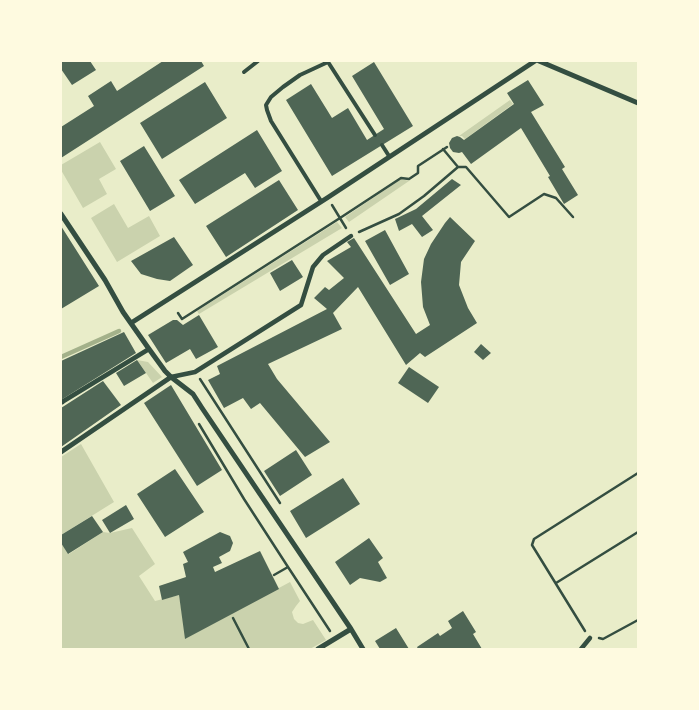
<!DOCTYPE html>
<html>
<head>
<meta charset="utf-8">
<style>
	body { margin:0 }
	#map { position:relative; width:699px; height:710px; overflow:hidden; background:#e9edc9; font-family:"Open Sans",sans-serif }
	canvas { display:block }
	.frame { position:absolute; inset:0; border:62px solid #fefae0; pointer-events:none }
</style>
</head>
<body>
<div id="map">
<canvas width="699" height="710"></canvas>
<div class="frame"></div>
</div>
<script>
const ctx = document.querySelector('canvas').getContext('2d');
ctx.lineJoin = 'round';
function fillPath(path, color) { ctx.fillStyle = color; ctx.fill(path, 'evenodd'); }
const toPath = rows => new Path2D(rows.map(r => 'M' + r).join(''));
function stroke(path, color, width, dash) { ctx.strokeStyle = color; ctx.lineWidth = width; ctx.lineCap = dash ? 'butt' : 'round'; ctx.setLineDash(dash || []); ctx.stroke(path); }
fillPath(toPath([
	[510,100,513,104,465,139,462,136,459,136],
	[100,142,116,169,99,179,107,194,83,208,61,170,61,165],
	[401,179,409,181,349,222,345,217],
	[114,204,128,228,149,216,160,236,117,262,91,218],
	[337,222,342,228,199,314,197,311],
	[137,360,148,362,162,377,153,383],
	[81,444,114,502,61,535,61,457],
	[132,528,155,564,139,576,155,601,179,595,186,638,290,582,300,601,296,606,292,612,294,619,298,623,303,624,313,620,326,640,310,649,61,649,61,543,69,554,103,532,110,533]
]), '#cad2ad');
stroke(toPath([
	[61,357,119,331]
]), '#a3b18a', 4.5);
fillPath(toPath([
	[61,61,90,61,96,70,72,85,61,69],
	[163,61,201,61,204,66,61,158,61,127,94,106,88,96,111,81,117,91],
	[374,62,413,126,332,176,286,100,311,84,332,118,348,108,367,140,384,129,352,76],
	[528,80,544,105,531,112,565,167,562,169,578,195,564,204,548,177,550,176,521,128,471,164,462,152,459,153,453,152,450,148,449,143,452,138,457,136,460,137,464,140,514,104,507,93],
	[205,82,227,118,162,159,140,123],
	[257,130,282,171,255,188,245,173,195,204,179,180],
	[144,146,175,196,150,211,120,161],
	[452,179,461,185,422,216,433,230,422,237,412,224,399,231,395,219,416,209],
	[279,180,298,210,226,257,206,226],
	[450,217,475,241,461,262,459,285,468,308,477,323,425,357,420,353,406,365,358,287,333,313,342,329,268,364,277,379,330,442,305,457,260,403,251,409,243,398,224,408,208,380,220,374,217,366,327,309,314,298,325,287,329,290,344,278,327,261,351,247,347,242,354,238,416,334,430,325,423,307,421,282,424,259,431,244,445,223],
	[61,226,99,286,61,309],
	[385,230,409,274,390,285,365,241],
	[174,237,193,265,170,281,157,279,141,274,131,261],
	[292,260,303,277,280,291,270,273],
	[199,315,218,347,196,359,190,349,166,363,148,335,173,320,177,320,183,325],
	[124,332,136,353,61,400,61,361],
	[481,344,491,353,483,360,474,352],
	[137,360,146,373,124,386,116,373],
	[409,367,439,387,428,403,398,383],
	[103,381,121,405,61,447,61,408],
	[171,385,222,470,197,486,144,403],
	[296,450,312,475,280,496,264,471],
	[175,469,204,512,165,537,137,494],
	[343,478,360,504,306,538,290,511],
	[126,505,134,519,110,533,102,520],
	[92,516,103,532,68,554,61,543,61,535],
	[220,532,230,536,233,543,230,551,219,557,222,563,213,567,215,572,260,551,279,589,185,639,179,595,162,600,159,586,186,577,183,564,188,562,183,552],
	[369,538,383,558,378,562,387,578,380,582,360,578,350,585,335,562],
	[463,611,476,632,473,634,482,649,418,649,417,647,438,633,440,636,452,628,448,621],
	[396,628,409,649,380,649,375,641]
]), '#4f6655');
stroke(toPath([
	[443,149,458,167],
	[332,205,346,228],
	[359,232,399,214,424,196,458,167,466,167,509,217,544,194,556,198,573,217],
	[178,313,182,319,340,218,401,178,409,179,418,173,418,166,447,147],
	[200,379,280,503],
	[199,424,244,499,288,567],
	[274,575,288,567,330,631],
	[556,583,638,532],
	[233,618,249,649],
	[585,631,532,545,534,539,638,473],
	[599,638,603,639,638,620]
]), '#344e41', 2.5);
stroke(toPath([
	[244,72,258,61],
	[382,145,389,156],
	[321,201,271,121,267,110,266,105,271,97,283,87,300,75,328,62,375,135]
]), '#344e41', 4);
stroke(toPath([
	[171,377,195,372,301,305,313,267,323,255,351,236],
	[62,402,149,349],
	[581,649,590,638]
]), '#344e41', 4.5);
stroke(toPath([
	[539,61,638,103],
	[61,214,105,280,123,312,149,349,165,371,171,377,193,394,202,408,351,629,363,649],
	[131,323,327,198,535,61],
	[61,402,62,402],
	[61,452,171,377],
	[318,649,351,629]
]), '#344e41', 5);
</script>
</body>
</html>
